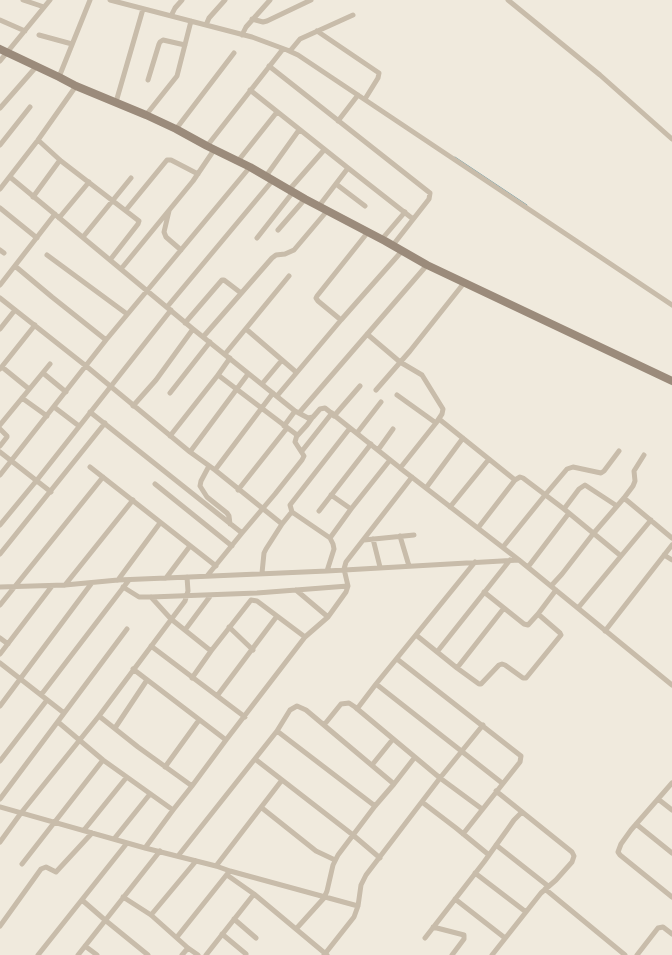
<!DOCTYPE html>
<html>
<head>
<meta charset="utf-8">
<style>
	body { margin:0 }
	canvas { display:block; background:#f0eadd }
</style>
</head>
<body>
<canvas width="672" height="955"></canvas>
<script>
const ctx = document.querySelector('canvas').getContext('2d');
ctx.lineJoin = 'round';
const toPath = rows => new Path2D(rows.map(r => 'M' + r).join(''));
function stroke(path, color, width, dash) { ctx.strokeStyle = color; ctx.lineWidth = width; ctx.lineCap = dash ? 'butt' : 'round'; ctx.setLineDash(dash || []); ctx.stroke(path); }
stroke(toPath([
	[455,157,527,205]
]), '#7ea3ab', 1);
stroke(toPath([
	[23,0,44,7],
	[110,0,252,37,287,50,298,55,672,305],
	[508,0,600,75,672,139],
	[171,16,175,8,182,0],
	[252,19,263,22,267,21,311,0],
	[0,20,25,31],
	[206,25,209,18,225,0],
	[317,31,379,73,378,78,365,99],
	[39,35,72,44],
	[242,35,246,27,270,0],
	[290,51,300,39,353,15],
	[0,61,50,0],
	[269,66,430,193,429,199,393,245],
	[59,77,90,0],
	[148,80,159,44,160,42,163,40,185,45],
	[250,90,348,168,413,219],
	[116,102,143,9],
	[0,108,36,67],
	[146,115,177,76,191,21],
	[338,121,358,95],
	[176,129,234,53],
	[38,140,61,161,139,221,138,224,110,260],
	[0,145,30,107],
	[207,146,283,49],
	[238,161,277,112],
	[266,176,299,130],
	[10,177,193,329,295,411,308,418,313,417,320,409,325,408,399,467,401,467,436,423,442,414,443,409,422,375,400,362,367,334],
	[336,184,365,206],
	[0,189,38,140,76,86],
	[289,190,324,150],
	[33,197,60,160],
	[319,206,348,168],
	[0,208,37,238],
	[126,210,167,160,171,160,198,174],
	[169,211,164,232,166,237,181,250],
	[59,218,89,182],
	[278,230,305,199],
	[83,237,131,178],
	[257,238,293,192],
	[382,239,405,212],
	[0,250,4,253],
	[47,255,127,314],
	[15,266,52,297,106,340],
	[121,269,193,181,214,150],
	[0,285,55,214],
	[0,298,86,366,190,452,215,470,282,524],
	[167,307,273,180],
	[341,320,318,301,316,298,317,296,368,232],
	[185,323,222,280,224,280,241,293],
	[0,329,15,310],
	[246,329,296,372],
	[203,337,272,258,276,255,285,254,294,250,327,211],
	[225,354,289,276],
	[2,367,29,389],
	[0,369,35,325],
	[43,373,66,392],
	[218,375,230,358],
	[262,384,282,360],
	[376,390,410,351,464,283],
	[170,393,210,342],
	[397,395,436,423],
	[277,396,341,320,402,251],
	[22,398,47,416],
	[133,406,156,380,193,329],
	[54,407,79,426],
	[90,412,242,533],
	[299,413,427,265],
	[334,416,360,386],
	[439,419,515,480],
	[0,425,50,364],
	[284,426,295,411],
	[0,429,7,436,7,437,0,446],
	[357,433,381,402],
	[170,436,218,375,297,435,295,442,304,456,302,460,275,494,242,533,207,576],
	[297,436,307,425,312,418],
	[378,450,393,429],
	[302,451,332,413],
	[0,452,51,492],
	[190,452,248,374],
	[209,466,201,481,200,486,207,497,227,513,229,516,230,524],
	[90,467,216,566],
	[400,468,519,560,672,685],
	[215,470,273,393],
	[0,475,106,340,250,167],
	[155,484,232,546],
	[426,488,463,438],
	[238,490,287,428],
	[331,495,351,509,390,460],
	[624,498,672,538],
	[450,507,489,459],
	[564,509,579,489,585,485,617,506],
	[319,511,371,444],
	[292,512,330,538],
	[0,525,37,480,171,310],
	[478,528,515,480,520,477,523,478,564,509,621,556,578,608],
	[400,536,409,566],
	[373,539,380,567],
	[364,540,414,535],
	[503,547,545,495,567,469,573,467,601,473,604,471,619,451],
	[0,554,105,423],
	[664,555,672,560],
	[621,556,651,520],
	[528,567,569,513],
	[327,571,334,549,333,544,330,538,351,509],
	[262,573,264,553,266,549,282,524,290,514,292,512,290,505,350,428],
	[166,578,190,546],
	[118,580,160,523],
	[65,585,133,500],
	[551,586,562,574,593,534,624,498,633,486,635,481,634,471,644,455],
	[0,587,65,585,118,580,166,578,327,571,519,560],
	[123,587,139,597,151,597,257,593,348,586],
	[296,590,328,617],
	[484,592,524,624,528,625,538,614,556,590],
	[151,597,171,619,211,651],
	[0,605,103,477],
	[229,627,253,650],
	[185,630,211,595],
	[605,631,672,545],
	[416,635,457,668,479,684,481,684,499,665,502,664,505,665,523,678,526,678,561,635,560,633,538,614],
	[0,638,8,644],
	[151,646,245,717],
	[437,652,510,560],
	[0,654,52,586],
	[397,659,521,756,520,762,463,834],
	[0,663,64,713],
	[457,668,504,608],
	[133,669,226,740],
	[192,678,211,651,251,600,257,601,305,637],
	[376,684,502,783],
	[41,695,129,580],
	[217,696,277,616],
	[0,706,91,584],
	[357,709,376,684,475,562],
	[99,716,138,747,192,786],
	[58,722,103,760,173,810],
	[324,725,341,704,349,703,355,707,440,778,482,809],
	[115,728,147,680],
	[277,731,375,806],
	[255,759,353,835,380,858],
	[0,761,47,700],
	[372,765,393,739],
	[165,767,199,720],
	[672,783,631,830,621,844,618,852,620,855,672,897],
	[0,799,127,629],
	[658,799,672,810],
	[422,802,456,828,489,855],
	[0,807,145,848,216,866,230,871,358,906],
	[262,808,316,851,335,860],
	[636,824,672,853],
	[84,830,126,778],
	[114,839,150,794],
	[0,842,21,813,99,716,185,601,188,591,187,577],
	[496,845,548,886],
	[145,848,173,810,192,786,226,740,305,637,328,617,346,592,348,586,344,569,346,562,412,477],
	[178,856,277,731,290,710,297,706,306,710,394,784],
	[22,864,103,760],
	[216,866,282,780],
	[475,873,526,912],
	[227,875,254,894,327,955],
	[545,889,625,955],
	[123,897,151,915,188,948,198,955],
	[455,899,505,938],
	[82,900,105,920,148,955],
	[151,915,196,861],
	[234,919,256,938],
	[0,926,41,869,46,867,56,872,92,833],
	[433,927,464,935,464,939,452,955],
	[296,929,324,898,327,891,333,865,338,855,375,806,394,784,415,757],
	[222,934,246,954],
	[177,937,228,873],
	[425,938,484,862,507,830,514,820,522,812],
	[85,946,97,955],
	[38,955,127,843],
	[78,955,160,851],
	[182,955,188,948],
	[206,955,254,894],
	[324,955,354,917,358,906,361,885,366,875,440,778,483,725],
	[492,955,541,893,556,880,572,862,574,856,572,852,496,791],
	[637,955,658,928,663,927,672,934]
]), '#c8bcaa', 5);
stroke(toPath([
	[0,49,59,77,76,86,146,115,176,129,207,146,250,167,305,199,385,241,427,265,672,381]
]), '#9b8b7b', 8);
</script>
</body>
</html>
